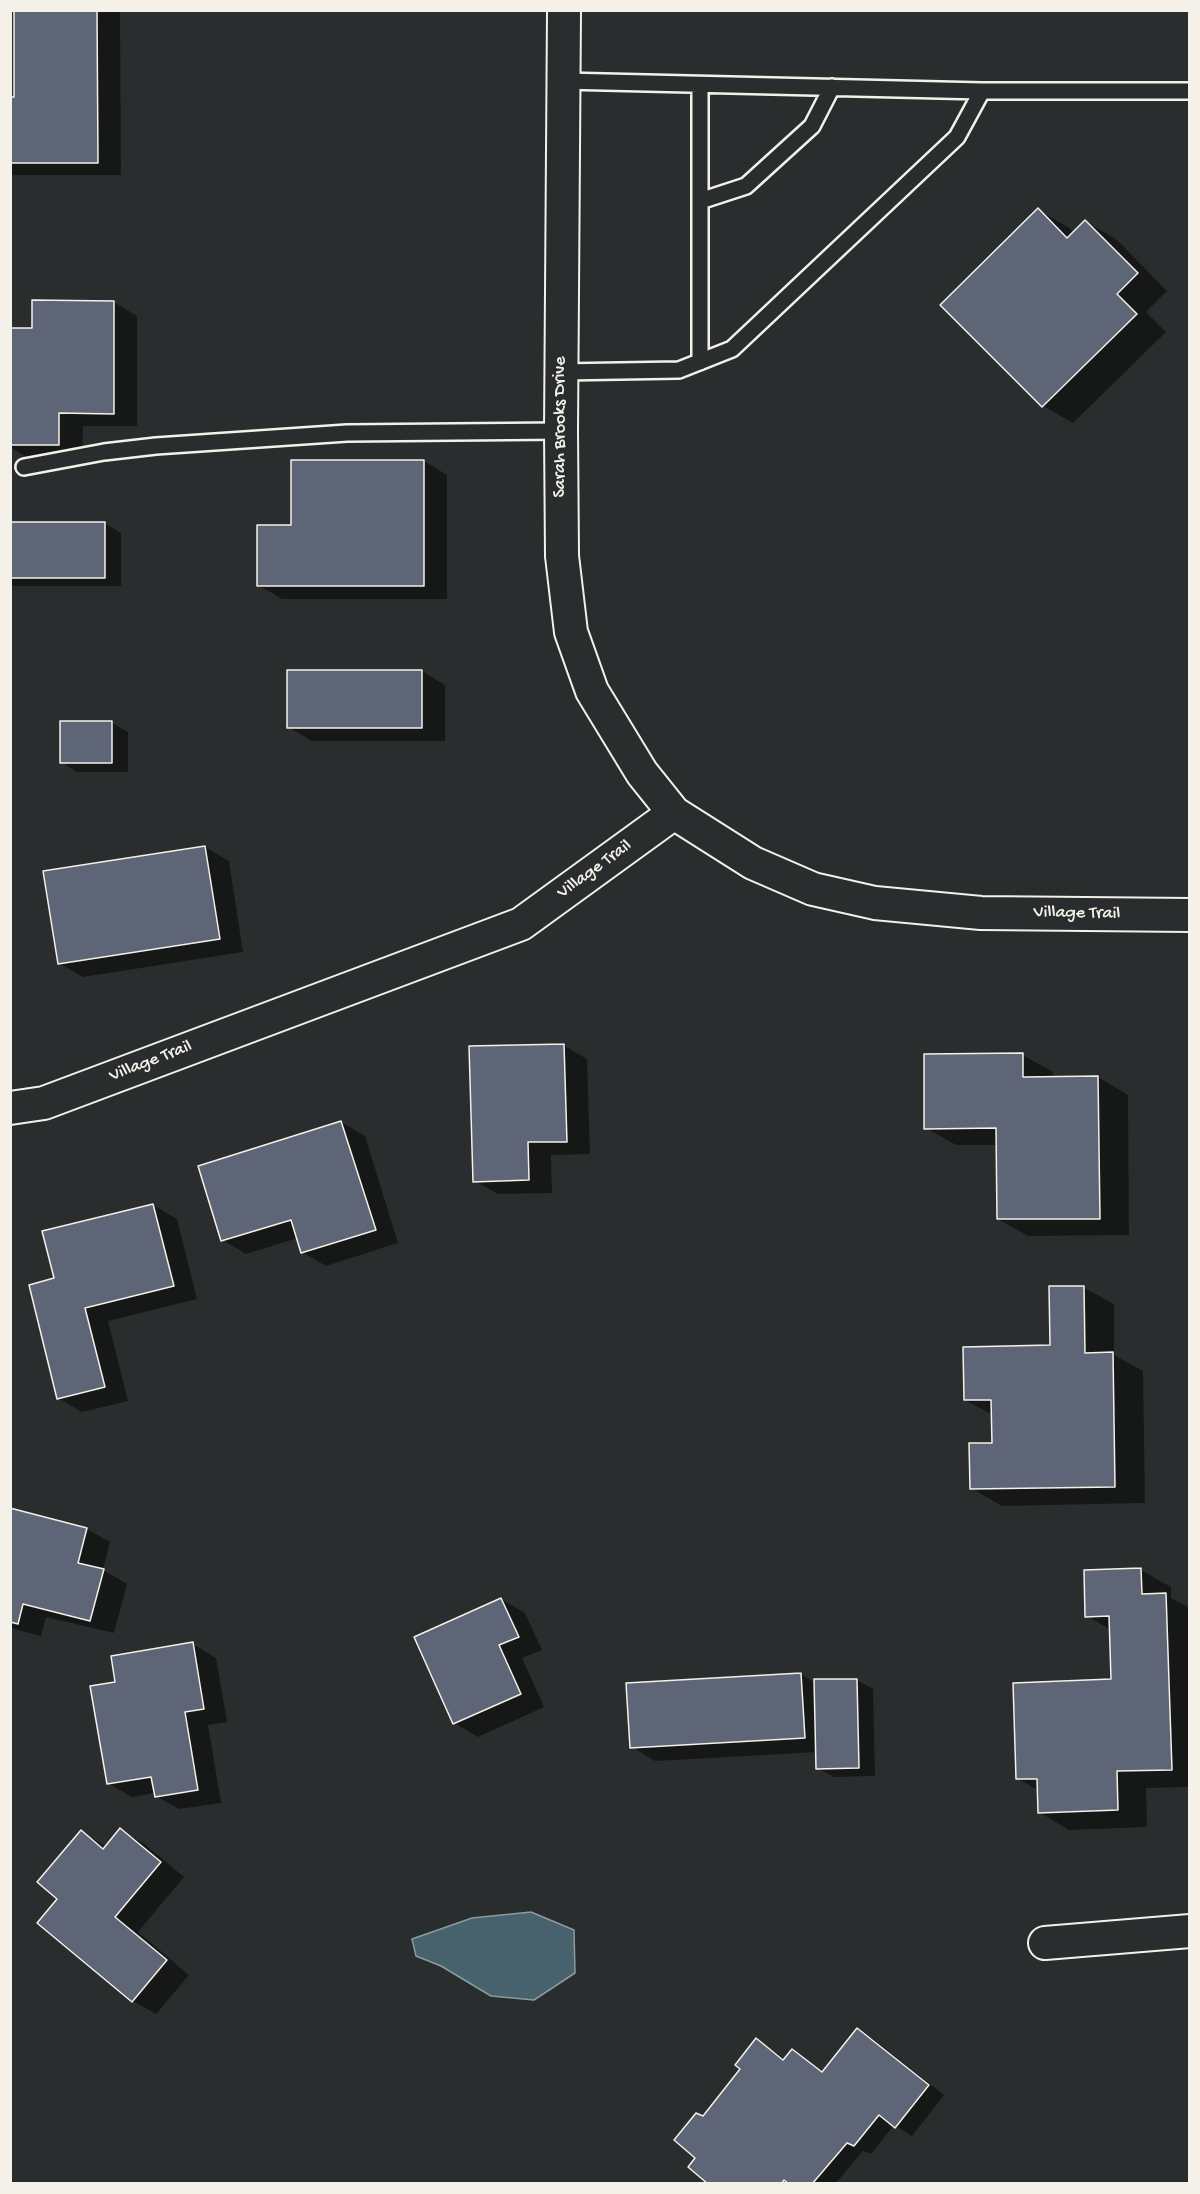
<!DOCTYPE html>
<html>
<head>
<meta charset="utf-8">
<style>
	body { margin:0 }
	#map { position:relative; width:1200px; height:2194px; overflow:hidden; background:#2a2d2e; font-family:"Gochi Hand",sans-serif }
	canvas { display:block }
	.frame { position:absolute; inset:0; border:12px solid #f4f1e8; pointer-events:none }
</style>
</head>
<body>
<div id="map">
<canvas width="1200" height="2194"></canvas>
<div class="frame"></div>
</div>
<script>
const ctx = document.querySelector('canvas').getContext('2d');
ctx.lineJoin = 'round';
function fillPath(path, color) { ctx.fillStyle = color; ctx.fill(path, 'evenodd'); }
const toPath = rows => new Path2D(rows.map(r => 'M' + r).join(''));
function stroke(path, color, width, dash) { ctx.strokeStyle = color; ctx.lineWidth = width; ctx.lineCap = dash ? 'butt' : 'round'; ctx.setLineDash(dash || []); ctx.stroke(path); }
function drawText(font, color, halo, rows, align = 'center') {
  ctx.font = font + ' "Gochi Hand",sans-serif'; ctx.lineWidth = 5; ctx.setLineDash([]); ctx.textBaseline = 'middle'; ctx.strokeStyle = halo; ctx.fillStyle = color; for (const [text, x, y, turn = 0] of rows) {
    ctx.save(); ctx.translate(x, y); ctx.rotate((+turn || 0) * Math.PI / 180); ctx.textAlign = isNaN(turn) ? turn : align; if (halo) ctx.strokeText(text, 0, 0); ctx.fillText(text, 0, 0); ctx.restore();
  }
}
const water = toPath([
	[531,1912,574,1930,575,1973,534,2000,491,1996,441,1966,416,1956,412,1939,472,1918,531,1912]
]);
fillPath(water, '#47626c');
stroke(water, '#8c9b9e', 1.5);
fillPath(toPath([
	[15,10,120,10,121,175,14,175,10,173,10,99,15,99],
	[1038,210,1068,227,1074,233,1086,222,1116,239,1167,291,1146,312,1166,332,1073,423,1043,406],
	[114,302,137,316,137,426,83,426,82,458,28,458,10,447,10,330,33,330],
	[424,461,447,475,447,599,282,599,258,585,292,527],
	[10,523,105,523,121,533,121,586,10,586],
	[422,671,445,685,445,741,312,741,288,727],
	[61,723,112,723,128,732,128,772,77,772,61,762],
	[205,847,229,861,243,952,83,977,59,963],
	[563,1045,587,1059,590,1154,551,1155,552,1193,498,1194,475,1181],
	[1023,1055,1053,1072,1053,1078,1098,1077,1128,1095,1129,1235,1028,1236,998,1219,998,1145,956,1145,926,1128],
	[341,1122,365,1136,398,1243,326,1266,302,1252,298,1238,246,1254,223,1240],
	[153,1205,177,1219,197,1299,108,1321,128,1401,82,1412,58,1398,56,1280],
	[1083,1287,1114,1304,1114,1355,1143,1371,1145,1503,1002,1506,971,1488,993,1444,993,1415,965,1400,1051,1346],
	[10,1510,87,1529,110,1542,103,1570,127,1584,114,1633,46,1617,41,1636,10,1628],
	[1141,1570,1171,1587,1171,1598,1190,1608,1190,1787,1146,1788,1147,1827,1069,1830,1039,1812,1039,1791,1017,1778,1113,1681,1111,1630,1087,1616],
	[501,1599,525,1613,542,1650,522,1658,544,1707,478,1737,454,1723],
	[193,1644,216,1658,227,1722,208,1725,221,1803,179,1809,156,1796,155,1793,132,1797,108,1783,117,1683],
	[800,1674,816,1683,857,1680,873,1689,875,1776,834,1777,818,1768,817,1752,655,1761,632,1747],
	[120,1830,143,1843,184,1877,138,1932,189,1975,156,2014,133,2001,59,1898,81,1832,106,1847],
	[858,2030,873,2039,944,2095,912,2136,894,2125,871,2154,863,2151,835,2184,711,2184,697,2158,703,2118,742,2069,757,2040,785,2059,792,2051,824,2072]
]), '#0007');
const building = toPath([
	[14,10,97,10,98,163,10,163,10,97,14,97,14,10],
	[1038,208,1067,238,1085,220,1138,273,1117,294,1137,314,1042,407,940,305,1038,208],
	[32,300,114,301,114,414,59,413,59,445,10,445,10,328,32,328,32,300],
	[291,460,424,460,424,586,257,586,257,525,291,525,291,460],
	[10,522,105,522,105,578,10,578,10,522],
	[287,670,422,670,422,728,287,728,287,670],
	[60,721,112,721,112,763,60,763,60,721],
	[205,846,220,939,58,964,43,871,205,846],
	[564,1044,567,1142,528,1142,529,1180,473,1182,469,1046,564,1044],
	[1023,1053,1023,1077,1098,1076,1100,1219,997,1219,996,1128,924,1129,924,1054,1023,1053],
	[341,1121,376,1230,301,1253,291,1220,221,1241,198,1166,341,1121],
	[153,1204,174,1286,85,1308,105,1387,57,1399,29,1285,54,1278,42,1231,153,1204],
	[1049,1286,1084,1286,1085,1353,1113,1352,1115,1487,970,1489,969,1443,992,1443,991,1400,964,1400,963,1347,1050,1345,1049,1286],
	[10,1508,87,1528,78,1563,104,1569,90,1621,23,1604,18,1624,10,1622,10,1508],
	[1141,1568,1142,1594,1166,1593,1172,1770,1117,1771,1118,1810,1038,1813,1037,1779,1016,1779,1013,1683,1111,1679,1109,1616,1085,1617,1084,1570,1141,1568],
	[501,1598,519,1637,499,1645,521,1694,453,1724,414,1637,501,1598],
	[193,1642,204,1709,185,1712,198,1790,155,1797,151,1777,107,1784,90,1686,115,1682,111,1656,193,1642],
	[801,1673,805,1738,630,1748,626,1683,801,1673],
	[814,1679,857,1679,859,1768,816,1769,814,1679],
	[120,1828,161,1862,115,1917,167,1960,132,2002,37,1923,57,1899,37,1882,81,1830,103,1849,120,1828],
	[857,2028,929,2085,895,2128,879,2115,854,2146,847,2143,812,2184,789,2184,784,2180,781,2184,708,2184,688,2167,695,2158,674,2140,696,2113,703,2116,740,2069,735,2065,756,2038,783,2060,792,2049,822,2072,857,2028]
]);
fillPath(building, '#5d6576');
stroke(building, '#f4f1e8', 1.5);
const service = toPath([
	[700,85,700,362],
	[982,91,1190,91],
	[700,201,746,186,812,126,832,87],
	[561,372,679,370,732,349,957,137,982,91,563,81],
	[24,467,104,452,156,446,347,433,561,431]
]);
const minor = toPath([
	[564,10,561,431,562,556,571,632,592,691,642,773,674,813,753,863,813,889,875,903,981,913,1190,915],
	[10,1108,44,1103,521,924,674,813],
	[1045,1943,1190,1931]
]);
stroke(service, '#f4f1e8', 20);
stroke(minor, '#f4f1e8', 36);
stroke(service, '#2a2d2e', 15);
stroke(minor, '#2a2d2e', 32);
drawText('18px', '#f4f1e8', '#2a2d2e', [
	["Sarah Brooks Drive",561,427,-90],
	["Village Trail",595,870,-36],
	["Village Trail",1077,914,1],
	["Village Trail",151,1062,-21]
]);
</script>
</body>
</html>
